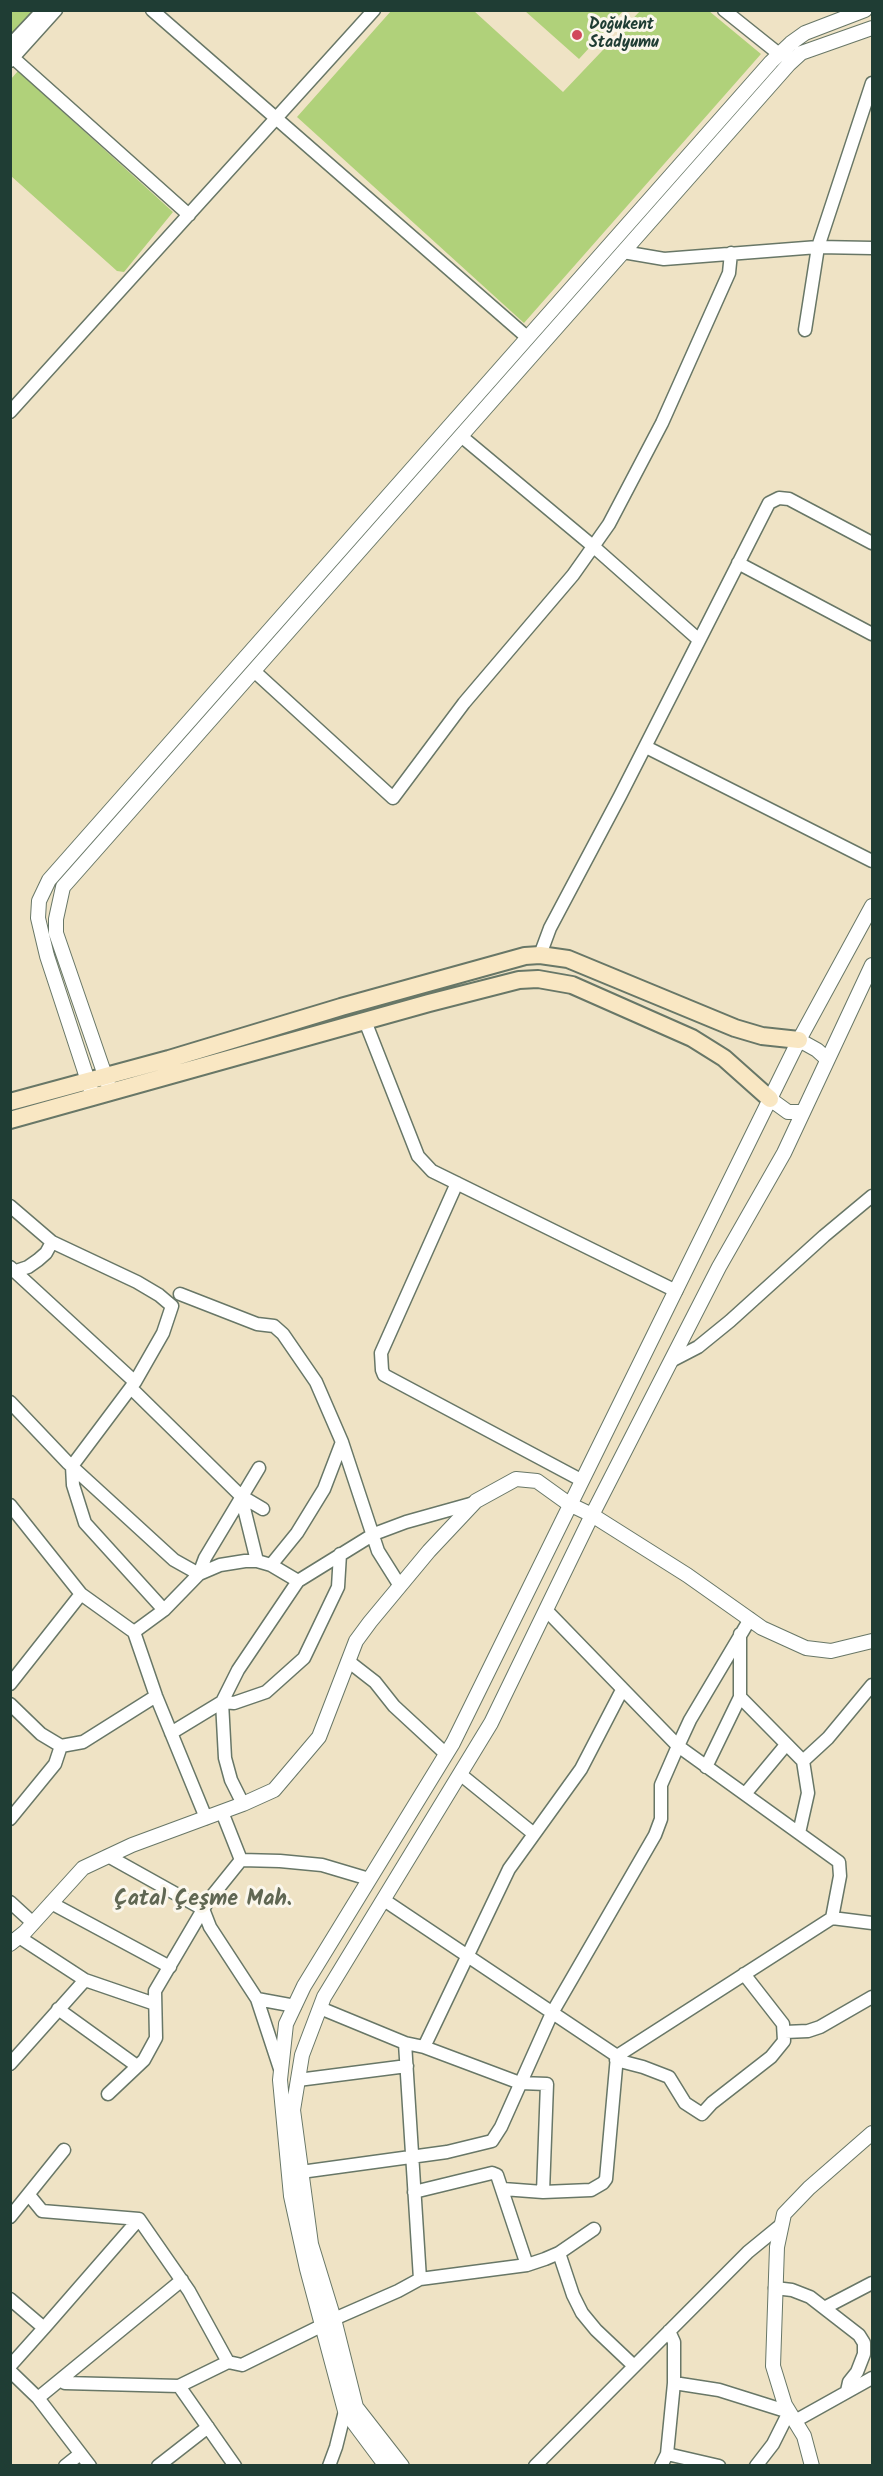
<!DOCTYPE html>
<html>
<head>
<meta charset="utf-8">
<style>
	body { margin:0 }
	#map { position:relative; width:883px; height:2476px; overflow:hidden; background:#efe3c5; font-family:Kalam,sans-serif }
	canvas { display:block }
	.frame { position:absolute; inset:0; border:12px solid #1f3d34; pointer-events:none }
</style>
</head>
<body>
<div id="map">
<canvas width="883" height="2476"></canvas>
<div class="frame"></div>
</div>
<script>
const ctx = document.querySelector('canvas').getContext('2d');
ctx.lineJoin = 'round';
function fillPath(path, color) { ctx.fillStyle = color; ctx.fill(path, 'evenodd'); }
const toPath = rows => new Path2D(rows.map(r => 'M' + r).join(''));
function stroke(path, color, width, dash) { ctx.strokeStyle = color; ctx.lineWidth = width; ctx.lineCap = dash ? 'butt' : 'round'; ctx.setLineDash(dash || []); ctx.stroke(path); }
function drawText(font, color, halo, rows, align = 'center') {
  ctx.font = font + ' Kalam,sans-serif'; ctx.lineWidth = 6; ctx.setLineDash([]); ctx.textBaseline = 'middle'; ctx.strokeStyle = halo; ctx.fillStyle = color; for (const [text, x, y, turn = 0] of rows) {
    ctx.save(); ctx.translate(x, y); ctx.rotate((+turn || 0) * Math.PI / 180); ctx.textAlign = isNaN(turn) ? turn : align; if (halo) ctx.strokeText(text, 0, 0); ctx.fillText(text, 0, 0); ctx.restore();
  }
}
fillPath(toPath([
	[11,11,37,11,11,40],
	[391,11,474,11,563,92,640,11,709,11,761,54,524,323,297,117],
	[525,11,623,11,579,59],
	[18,71,173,212,124,272,117,271,11,176,11,79]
]), '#b0d17a');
const minor = toPath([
	[152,10,528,338],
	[724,10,779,54],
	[10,45,43,10],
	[10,55,189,215],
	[10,61,56,10],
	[623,252,664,259,818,247,872,248],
	[805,330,818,247,872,83],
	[10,412,374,10],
	[461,436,594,547,699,640],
	[738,563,872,634],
	[254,671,393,798,464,703,573,575,609,524,662,423,729,273,731,253],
	[646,747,872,861],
	[540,955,550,928,620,796,769,503,779,498,789,499,872,543],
	[365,1021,418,1156,432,1171,676,1291],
	[457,1183,381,1353,382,1370,384,1375,581,1480],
	[10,1206,52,1242,137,1282,159,1295,172,1306,163,1333,135,1382,72,1466,73,1485,85,1523,164,1610],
	[10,1267,135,1382],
	[16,1271,28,1267,38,1260,46,1253,52,1242],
	[180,1294,257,1324,274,1326,283,1334,316,1382,342,1442,378,1551,400,1586],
	[671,1361,698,1347,730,1321,824,1236,872,1196],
	[131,1388,241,1496,263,1509],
	[10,1402,68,1463,174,1560,199,1574],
	[241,1496,257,1561],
	[10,1505,81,1594,134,1632,164,1610,199,1574,205,1558,259,1468],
	[271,1565,297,1533,324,1489,342,1442],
	[199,1574,220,1565,245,1561,257,1561,271,1565,298,1581,374,1534,406,1522,474,1503],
	[546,1610,678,1746,839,1862,840,1876,832,1918,617,2056],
	[134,1632,156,1696,206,1818],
	[740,1634,740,1697,803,1761,808,1793,799,1833],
	[348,1661,375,1682,394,1706,446,1754],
	[10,1684,81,1594],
	[10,1704,41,1734,61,1746,83,1742,156,1696],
	[171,1733,222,1702,238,1670,298,1581],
	[803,1761,828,1738,872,1685],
	[706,1767,740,1697],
	[460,1774,534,1834],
	[745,1794,785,1746],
	[243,1804,231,1780,225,1758,222,1702,234,1703,266,1692,304,1658,338,1587,340,1554],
	[10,1819,55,1764,61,1746],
	[108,1856,203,1909,210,1927,257,1999,280,2069],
	[241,1860,280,1861,322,1865,369,1879],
	[384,1900,617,2056],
	[10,1902,33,1923],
	[51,1903,170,1967],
	[832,1918,872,1923],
	[19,1937,85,1980,155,2004],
	[257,1999,295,2006],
	[320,2008,405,2043,420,2279],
	[58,2009,137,2066],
	[785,2032,808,2031,820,2027,872,1997],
	[405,2043,424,2047,509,1869,581,1769,622,1690],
	[424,2047,520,2083,547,2084,543,2192],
	[616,2060,643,2067,669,2077,685,2103,702,2114,712,2103,771,2057,784,2041,783,2024,744,1974],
	[10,2064,85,1980],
	[298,2080,407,2066],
	[108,2094,144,2060,156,2038,155,1991,208,1901,241,1860,222,1812],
	[301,2172,447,2152,492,2141,501,2127,552,2013,655,1835,661,1819,661,1785,678,1746,690,1720,750,1619],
	[503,2189,543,2192,591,2190,603,2183,606,2179,617,2056],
	[414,2192,492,2173,497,2175,527,2265],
	[29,2195,42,2211,139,2219,189,2291,228,2362,242,2365,321,2326],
	[10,2217,64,2150],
	[559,2253,573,2295,582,2313,596,2330,634,2366],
	[775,2288,792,2290,810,2297,859,2335,864,2343,864,2354,857,2372,849,2382,847,2391],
	[10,2299,44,2328,10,2366],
	[826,2307,872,2283],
	[334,2319,398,2291,420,2279,527,2265,545,2259,559,2253,594,2229],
	[44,2328,139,2219],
	[10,2371,38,2398,90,2466],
	[60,2380,65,2383,179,2386,235,2466],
	[674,2383,719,2390,789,2412,773,2444,756,2466],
	[179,2386,228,2362],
	[38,2398,182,2280],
	[795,2421,872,2378],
	[667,2454,719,2466],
	[65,2466,80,2454],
	[158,2466,208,2427],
	[329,2466,336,2447,345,2411],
	[535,2466,748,2252,781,2225],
	[661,2466,667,2454,674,2383,674,2342,669,2331]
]);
const tertiary = toPath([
	[799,1040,817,1050,827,1059],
	[108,1084,56,933,56,919,63,887,789,64,801,53,872,28],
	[91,1090,47,956,38,918,39,901,49,880,771,62,791,43,805,33,865,10],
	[770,1099,788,1112,803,1112],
	[10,1944,25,1932,83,1868,132,1845,243,1804,274,1790,319,1737,356,1641,370,1622,429,1551,476,1501,516,1479,537,1481,569,1504,592,1515,687,1575,762,1628,806,1648,831,1651,872,1641],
	[386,2466,345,2411,307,2269,291,2196,280,2080,286,2024,304,1986,453,1743,799,1040,872,906],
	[402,2466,356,2407,334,2319,311,2244,293,2110,302,2055,324,1997,491,1723,592,1515,719,1267,784,1153,872,965],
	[812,2466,804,2436,785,2405,773,2366,777,2247,784,2214,809,2188,872,2133]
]);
const secondary = toPath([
	[10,1102,169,1059,341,1007,525,956,540,955,568,959,735,1028,762,1036,799,1040],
	[10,1120,429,1003,519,980,538,979,572,985,692,1038,724,1058,770,1099]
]);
stroke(minor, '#687767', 15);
stroke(tertiary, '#687767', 16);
stroke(secondary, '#687767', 20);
stroke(minor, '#fff', 12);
stroke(tertiary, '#fff', 14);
stroke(secondary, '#f9e7c3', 16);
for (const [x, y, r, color] of [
	[577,35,6,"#d1495b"]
]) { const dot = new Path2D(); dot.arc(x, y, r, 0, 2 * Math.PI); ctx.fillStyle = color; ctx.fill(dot); stroke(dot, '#fbf7ec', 2); }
drawText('bold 16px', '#1f3d34', '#fbf7ec', [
	["Doğukent",589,26],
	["Stadyumu",589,44]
], 'left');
drawText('bold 22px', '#606753', '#fbf7ec', [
	["Çatal Çeşme Mah.",203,1901]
]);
</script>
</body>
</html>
